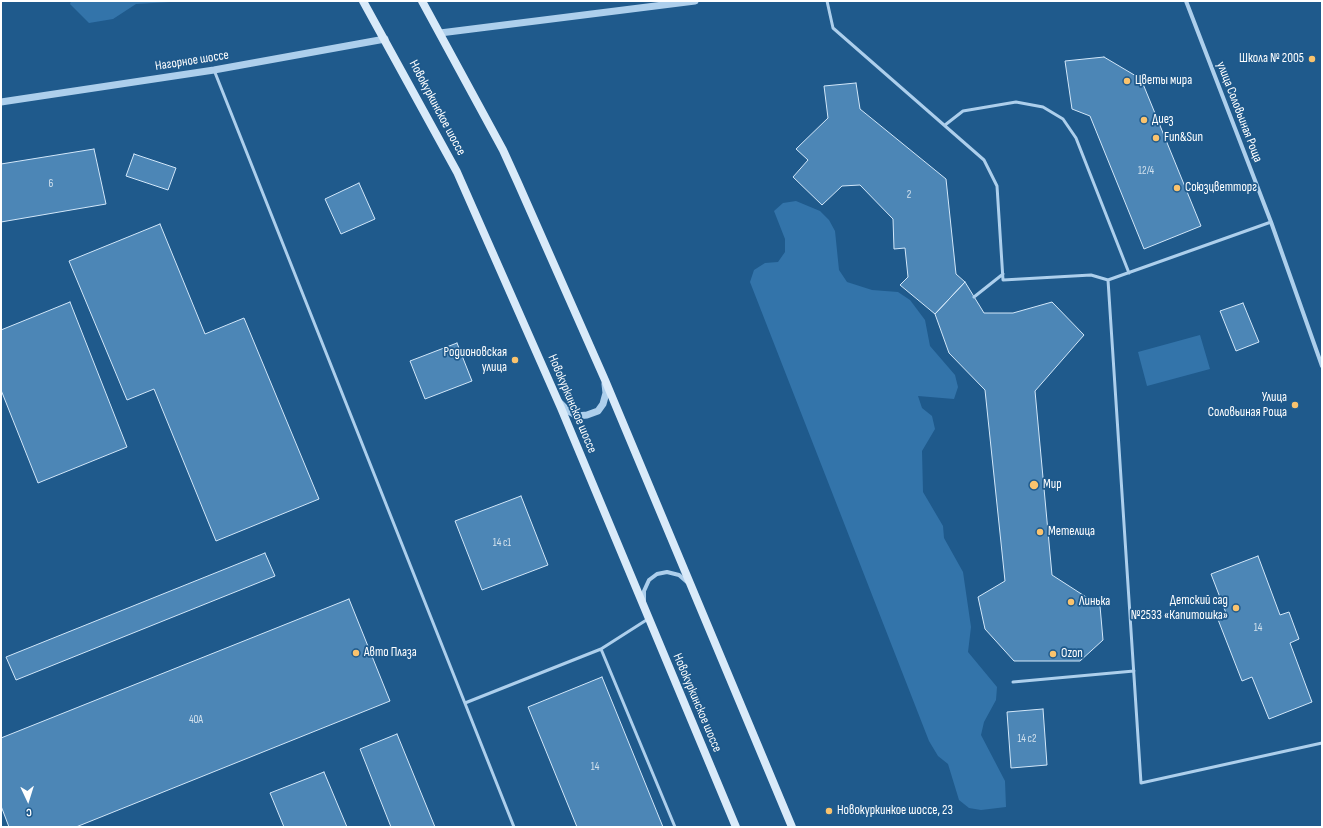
<!DOCTYPE html>
<html>
<head>
<meta charset="utf-8">
<style>
	body { margin:0 }
	#map { position:relative; width:1323px; height:828px; overflow:hidden; background:#1f5a8c; font-family:"Sofia Sans Condensed",sans-serif }
	canvas { display:block }
	.frame { position:absolute; inset:0; border:2px solid #fff; pointer-events:none }
	.north { position:absolute; left:8px; top:780px; width:40px; height:40px; -webkit-text-stroke:3px #1f5a8c; paint-order:stroke; rotate:176deg; font-size:11px; font-weight:700; line-height:16px; text-align:center; color:#fff }
	.north::after { content:''; display:block; margin:auto; width:14px; height:18px; background:#fff; clip-path:polygon(50% 0,100% 100%,50% 72%,0 100%) }
</style>
</head>
<body>
<div id="map">
<canvas width="1323" height="828"></canvas>
<div class="frame"></div>
<div class="north">С</div>
</div>
<script>
const ctx = document.querySelector('canvas').getContext('2d');
ctx.lineJoin = 'round';
function fillPath(path, color) { ctx.fillStyle = color; ctx.fill(path, 'evenodd'); }
const toPath = rows => new Path2D(rows.map(r => 'M' + r).join(''));
function stroke(path, color, width, dash) { ctx.strokeStyle = color; ctx.lineWidth = width; ctx.lineCap = dash ? 'butt' : 'round'; ctx.setLineDash(dash || []); ctx.stroke(path); }
function drawText(font, color, halo, rows, align = 'center') {
  ctx.font = font + ' "Sofia Sans Condensed",sans-serif'; ctx.lineWidth = 3.5; ctx.setLineDash([]); ctx.textBaseline = 'middle'; ctx.strokeStyle = halo; ctx.fillStyle = color; for (const [text, x, y, turn = 0] of rows) {
    ctx.save(); ctx.translate(x, y); ctx.rotate((+turn || 0) * Math.PI / 180); ctx.textAlign = isNaN(turn) ? turn : align; if (halo) ctx.strokeText(text, 0, 0); ctx.fillText(text, 0, 0); ctx.restore();
  }
}
fillPath(toPath([
	[71,1,187,1,136,4,113,19,89,23,70,4],
	[796,201,820,211,829,220,835,231,839,270,847,282,872,290,898,292,910,300,925,320,930,346,955,375,958,387,954,399,918,396,922,408,932,416,935,429,922,451,923,492,943,526,944,538,963,572,971,627,968,652,997,687,996,700,984,722,981,735,1005,781,1006,807,981,810,969,808,959,800,948,764,938,756,929,741,750,282,754,270,765,263,778,262,785,252,785,239,774,211,783,203],
	[1200,335,1210,369,1147,386,1138,352]
]), '#3374aa');
const building = toPath([
	[1104,57,1141,79,1201,226,1144,249,1090,116,1072,109,1065,61,1104,57],
	[856,83,860,109,946,179,956,274,965,282,935,314,900,285,908,277,905,248,894,249,893,219,860,185,842,186,822,205,793,177,808,160,796,149,828,118,824,86,856,83],
	[94,149,106,204,1,222,1,164,94,149],
	[134,154,176,168,168,190,126,176,134,154],
	[359,183,375,219,341,234,325,199,359,183],
	[160,224,205,334,244,318,319,499,216,541,154,389,127,400,69,261,160,224],
	[965,282,984,313,1013,313,1052,302,1084,335,1035,391,1052,575,1100,606,1103,640,1080,661,1014,661,985,629,978,597,1005,581,985,390,949,353,935,314,965,282],
	[70,302,127,447,38,483,1,390,1,330,70,302],
	[1243,303,1259,342,1236,351,1220,311,1243,303],
	[457,343,472,381,425,399,410,361,457,343],
	[521,496,548,565,482,590,455,521,521,496],
	[265,553,275,576,16,680,6,657,265,553],
	[1258,556,1280,615,1289,612,1299,639,1290,643,1312,702,1269,719,1252,677,1242,681,1217,617,1226,613,1211,574,1258,556],
	[349,599,390,701,76,827,9,827,1,806,1,738,349,599],
	[602,677,663,827,577,827,528,707,602,677],
	[1043,709,1047,765,1011,768,1007,712,1043,709],
	[397,734,435,827,391,827,360,749,397,734],
	[324,772,347,827,284,827,270,793,324,772]
]);
fillPath(building, '#4c86b6');
stroke(building, '#d2e7f9', 1);
stroke(toPath([
	[827,1,833,28,984,160,997,186,1003,280,1091,275,1108,280,1271,222],
	[214,70,514,827],
	[945,125,963,111,1016,102,1043,107,1063,119,1076,138,1129,273],
	[1108,280,1141,783,1322,743],
	[974,297,1003,274],
	[648,619,601,649,675,827],
	[1013,682,1134,671],
	[465,703,601,649]
]), '#adcfec', 3);
stroke(toPath([
	[1186,1,1271,222,1322,366],
	[644,601,644,591,649,580,657,574,667,572,679,575,687,582]
]), '#adcfec', 4);
stroke(toPath([
	[440,33,695,1],
	[1,102,214,70,385,39],
	[559,402,567,410,577,416,587,415,598,411,603,404,606,393,605,384]
]), '#adcfec', 7);
stroke(toPath([
	[363,1,457,172,561,408,736,827],
	[422,1,503,150,518,183,605,380,792,827]
]), '#d9eaf9', 8);
for (const [x, y, r, color] of [
	[1312,59,4,"#fac36d"],
	[1127,81,4,"#fac36d"],
	[1144,120,4,"#fac36d"],
	[1156,138,4,"#fac36d"],
	[1177,188,4,"#fac36d"],
	[515,360,4,"#fac36d"],
	[1295,405,4,"#fac36d"],
	[1034,485,5,"#fac36d"],
	[1040,532,4,"#fac36d"],
	[1071,602,4,"#fac36d"],
	[1236,608,4,"#fac36d"],
	[356,653,4,"#fac36d"],
	[1053,654,4,"#fac36d"],
	[829,811,4,"#fac36d"]
]) { const dot = new Path2D(); dot.arc(x, y, r, 0, 2 * Math.PI); ctx.fillStyle = color; ctx.fill(dot); stroke(dot, '#1f5a8c', 1.5); }
drawText('11px', '#d2e1ed', null, [
	["12/4",1146,171],
	["6",51,184],
	["2",909,195],
	["14 с1",502,543],
	["14",1258,628],
	["40А",196,720],
	["14 с2",1027,739],
	["14",595,767]
]);
drawText('13px', '#fff', '#1f5a8c', [
	["Школа № 2005",1304,59,"right"],
	["Цветы мира",1135,81],
	["Диез",1152,120],
	["Fun&Sun",1164,138],
	["Союзцветторг",1185,188],
	["Родионовская",507,353,"right"],
	["улица",507,368,"right"],
	["Улица",1287,398,"right"],
	["Соловьиная Роща",1287,413,"right"],
	["Мир",1043,485],
	["Метелица",1048,532],
	["Детский сад",1228,601,"right"],
	["№2533 «Капитошка»",1228,616,"right"],
	["Линька",1079,602],
	["Авто Плаза",364,653],
	["Ozon",1061,654],
	["Новокуркинкое шоссе, 23",837,811]
], 'left');
drawText('13px', '#fff', '#1f5a8c', [
	["Нагорное шоссе",192,61,-9],
	["Новокуркинское шоссе",437,108,62],
	["улица Соловьиная Роща",1239,112,69],
	["Новокуркинское шоссе",572,404,67],
	["Новокуркинское шоссе",697,703,67]
]);
</script>
</body>
</html>
